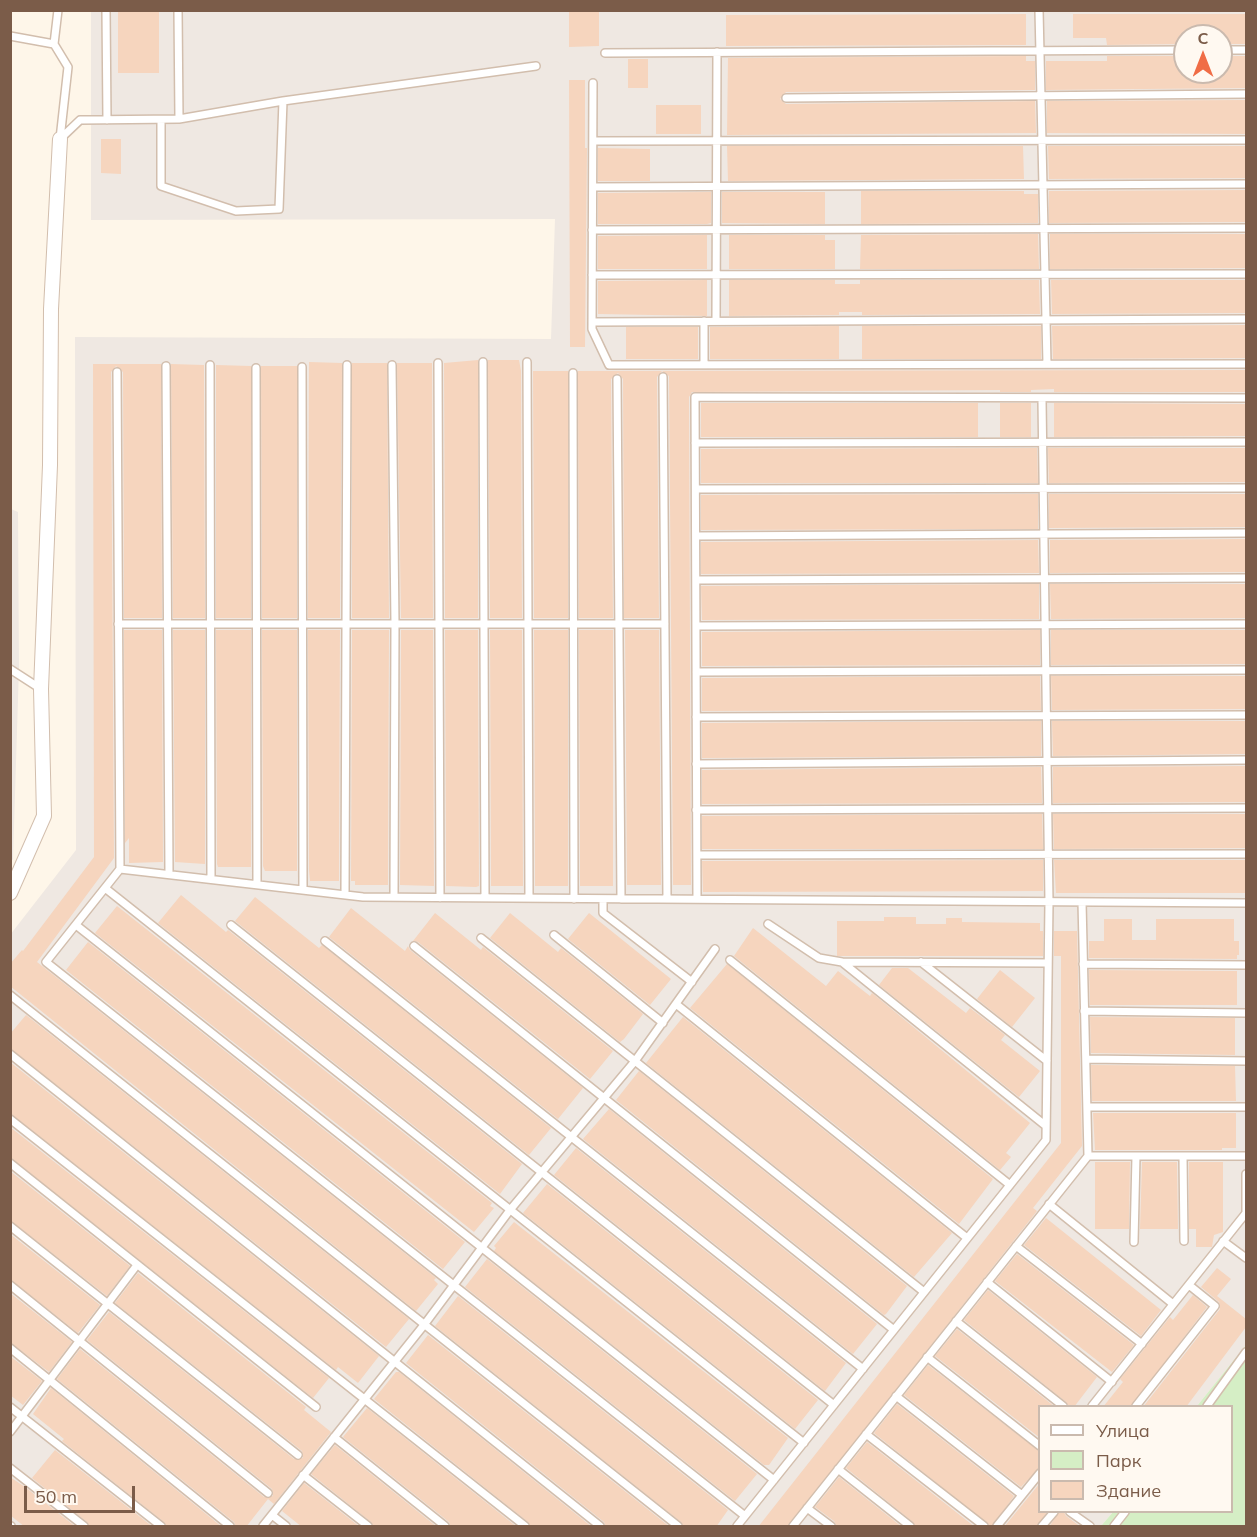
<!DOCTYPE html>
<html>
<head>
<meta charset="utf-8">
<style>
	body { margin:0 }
	#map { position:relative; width:1257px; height:1537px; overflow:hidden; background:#fef6e9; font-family:Mulish,sans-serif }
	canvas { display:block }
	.frame { position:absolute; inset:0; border:12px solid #7b5c49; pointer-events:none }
	.legend { position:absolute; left:1038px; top:1405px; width:195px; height:108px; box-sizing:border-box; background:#fff9f1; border:2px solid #cabaae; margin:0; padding:8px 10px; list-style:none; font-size:18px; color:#7b5c49 }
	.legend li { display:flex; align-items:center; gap:12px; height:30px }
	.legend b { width:30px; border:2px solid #cabaae }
	.north { position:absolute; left:1173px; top:24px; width:60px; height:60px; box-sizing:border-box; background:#fff9f1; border:2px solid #cabaae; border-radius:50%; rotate:0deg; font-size:16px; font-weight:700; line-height:24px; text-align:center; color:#7b5c49 }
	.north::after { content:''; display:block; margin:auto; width:21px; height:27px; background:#f06d46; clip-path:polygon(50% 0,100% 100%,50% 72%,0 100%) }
	.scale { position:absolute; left:24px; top:1486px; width:111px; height:27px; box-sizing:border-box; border:3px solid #7b5c49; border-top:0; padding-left:8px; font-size:18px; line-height:21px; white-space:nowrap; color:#7b5c49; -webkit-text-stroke:4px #fff9f1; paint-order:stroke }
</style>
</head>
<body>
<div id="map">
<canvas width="1257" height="1537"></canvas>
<div class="frame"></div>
<ul class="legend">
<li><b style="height:8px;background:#fff"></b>Улица</li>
<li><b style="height:16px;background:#d5eec5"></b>Парк</li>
<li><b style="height:16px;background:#f6d5be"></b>Здание</li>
</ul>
<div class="north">С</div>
<div class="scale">50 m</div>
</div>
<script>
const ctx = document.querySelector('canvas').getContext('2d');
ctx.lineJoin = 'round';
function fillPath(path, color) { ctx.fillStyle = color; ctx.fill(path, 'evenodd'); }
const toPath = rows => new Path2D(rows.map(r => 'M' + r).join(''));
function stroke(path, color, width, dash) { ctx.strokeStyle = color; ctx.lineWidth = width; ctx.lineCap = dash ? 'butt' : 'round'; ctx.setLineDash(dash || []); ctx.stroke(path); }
fillPath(toPath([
	[91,11,1246,11,1246,1345,1197,1406,1040,1406,1040,1512,1113,1512,1101,1526,11,1526,10,935,76,850,75,337,551,339,555,219,91,220],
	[1185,36,1221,36,1221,72,1185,72],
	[11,509,18,512,19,667,13,859,11,862]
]), '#efe8e2');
fillPath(toPath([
	[1246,1345,1246,1526,1101,1526,1113,1512,1232,1512,1232,1406,1197,1406]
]), '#d5eec5');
fillPath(toPath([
	[118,10,159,10,159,73,118,73],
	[569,10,599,10,599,46,569,47],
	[1026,14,1026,45,726,46,726,15],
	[1073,14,1246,14,1246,44,1221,44,1221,36,1185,36,1185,44,1107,45,1106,38,1073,38],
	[1026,56,1026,61,1035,61,1035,90,786,92,780,99,786,104,1035,101,1036,133,727,135,728,58],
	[1107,56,1185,56,1185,72,1221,72,1221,56,1246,56,1246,88,1046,90,1046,61,1107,61],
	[628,59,648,59,648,88,628,88],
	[569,80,585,80,585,148,587,148,585,347,570,347],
	[1246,100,1246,134,1047,133,1047,101],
	[656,105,701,105,701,134,656,134],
	[101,139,121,139,121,174,101,173],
	[727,146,1023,146,1024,179,728,181],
	[1048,146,1246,146,1246,178,1049,179],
	[598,148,650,149,650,181,598,181],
	[1246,190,1246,222,1049,223,1049,191],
	[861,191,1024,191,1024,194,1038,194,1038,223,861,224],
	[711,192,711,223,707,224,598,224,598,193],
	[722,192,825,192,825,224,722,223],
	[1038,234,1039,269,860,269,861,235],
	[1050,234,1246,234,1246,268,1050,269],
	[707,235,707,269,598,269,598,236],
	[729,235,825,235,825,240,835,240,835,269,729,269],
	[707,280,707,316,598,314,598,281],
	[729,280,835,280,835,284,860,284,860,280,1039,280,1040,314,862,315,862,312,839,312,839,315,729,316],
	[1051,280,1246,280,1246,313,1052,314],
	[1246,325,1246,358,1053,359,1052,326],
	[839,326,839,359,710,359,710,327],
	[862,326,1041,326,1041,359,862,359],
	[626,327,698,327,698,359,626,359],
	[478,360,478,618,445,618,444,363],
	[488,360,519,360,521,371,522,618,490,618],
	[309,362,342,363,340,618,308,618],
	[352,363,387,363,389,618,352,618],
	[397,363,432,363,433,618,401,618],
	[93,364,161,364,162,618,124,618,123,372,116,366,111,372,114,858,37,962,436,1278,434,1280,438,1284,416,1311,10,986,10,964,22,950,23,951,94,857],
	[171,364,204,365,205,618,173,618],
	[216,365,251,366,251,618,216,618],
	[261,366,297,366,297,618,262,618],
	[1246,370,1246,392,1054,392,1054,389,1031,390,1031,392,1000,392,1000,390,692,392,689,397,691,885,673,885,669,376,662,371,657,377,659,618,624,618,623,379,618,373,611,379,613,618,579,618,578,371],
	[533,371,568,371,568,618,534,618],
	[701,403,978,403,978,437,701,437],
	[1000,403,1031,403,1031,437,1000,437],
	[1054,403,1246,404,1246,436,1054,437],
	[1037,448,1038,483,701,483,701,449],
	[1048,448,1246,448,1246,482,1049,483],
	[1038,494,1038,529,701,530,701,495],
	[1049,494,1246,494,1246,527,1049,528],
	[1246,539,1246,572,1050,573,1050,540],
	[1038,540,1039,573,701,574,701,542],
	[1039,584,1039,619,702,620,701,586],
	[1050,584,1246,584,1246,618,1051,619],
	[124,630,162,630,163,862,129,863,129,838,125,843],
	[173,630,205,630,205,864,175,862],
	[216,630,251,630,251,867,218,867,217,864],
	[262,630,297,630,297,871,265,871,263,866],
	[308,630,340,630,339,881,310,881,309,871],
	[352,630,389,630,388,885,355,885,355,881,351,881],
	[401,630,433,630,434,886,400,885],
	[445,630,478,630,479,886,476,887,446,886],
	[490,630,522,630,523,886,491,886],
	[534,630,568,630,568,886,535,886],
	[579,630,613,630,613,886,580,886],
	[625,630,659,630,661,885,627,885],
	[1040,630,1040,665,702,666,702,632],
	[1051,630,1246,630,1246,664,1051,665],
	[1040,676,1041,710,702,711,702,678],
	[1051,676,1246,676,1246,709,1052,710],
	[1041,721,1041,756,702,758,702,723],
	[1052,721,1246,721,1246,754,1053,756],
	[1246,766,1246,802,1053,803,1053,767],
	[1041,767,1042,803,702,804,702,770],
	[1042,814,1043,849,702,849,702,816],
	[1053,814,1246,814,1246,848,1054,849],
	[1043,860,1043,891,703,892,702,861],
	[1054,860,1246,860,1246,893,1056,893],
	[181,895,226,932,228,930,522,1164,500,1194,158,923],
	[255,897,319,948,322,945,551,1128,529,1155,235,921],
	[117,906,492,1203,490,1206,494,1208,474,1232,95,933],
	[351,908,405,951,408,946,410,950,583,1088,558,1119,329,937],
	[435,913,481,950,483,947,613,1051,590,1079,418,942,413,941],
	[510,913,558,952,561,948,643,1014,624,1039,620,1042,490,938],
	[589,913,671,979,650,1005,568,939],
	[884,917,916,917,916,924,946,924,946,918,962,918,962,922,1040,923,1040,931,1043,931,1043,956,837,956,837,921,884,921],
	[1104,919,1132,919,1132,940,1156,940,1156,919,1234,919,1234,941,1239,941,1239,955,1237,955,1237,959,1089,958,1089,941,1104,941],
	[753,928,826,986,838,971,870,996,872,993,1030,1123,1006,1153,1011,1157,1000,1170,734,956],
	[1054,931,1077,931,1082,1146,1033,1208,1037,1211,788,1527,758,1527,1061,1143,1061,956,1054,956],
	[88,942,465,1242,443,1269,66,970],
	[727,964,993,1179,959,1224,690,1008],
	[892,968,908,968,966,1013,970,1008,1005,1035,1001,1040,1040,1071,1019,1097,879,985],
	[1000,970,1035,998,1012,1027,977,999],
	[1089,970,1237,971,1237,1005,1090,1005],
	[26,1015,409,1319,386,1347,10,1048,10,1034],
	[683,1017,952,1233,914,1277,646,1063],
	[1090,1017,1235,1018,1235,1055,1091,1053],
	[10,1062,379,1356,358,1383,338,1367,336,1370,10,1113],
	[1091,1065,1235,1066,1236,1101,1092,1101],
	[639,1071,907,1286,886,1314,884,1315,616,1100],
	[609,1109,877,1324,853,1354,583,1139],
	[1093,1113,1236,1113,1236,1148,1222,1148,1222,1150,1095,1150],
	[10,1127,329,1378,313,1398,10,1157],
	[576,1148,846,1363,825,1391,554,1175],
	[1095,1162,1130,1162,1129,1229,1095,1229],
	[1142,1162,1177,1162,1178,1229,1140,1229],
	[1189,1162,1223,1162,1223,1232,1214,1235,1212,1247,1196,1247,1196,1229,1189,1229],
	[10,1171,130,1266,107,1296,10,1220],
	[547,1184,818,1400,795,1429,523,1213],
	[1046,1218,1161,1310,1141,1336,1024,1245],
	[514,1222,788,1438,769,1465,764,1465,494,1251,496,1248,494,1246],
	[10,1234,100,1305,78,1333,10,1279],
	[1017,1254,1134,1345,1112,1372,995,1281],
	[487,1259,757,1474,735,1501,465,1287],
	[1217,1268,1231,1279,1217,1296,1246,1319,1246,1327,1186,1407,1143,1407,1220,1309,1219,1302,1201,1287],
	[138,1273,306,1407,304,1410,331,1432,274,1504,268,1499,246,1527,236,1527,234,1522,57,1379,80,1349,264,1497,273,1496,272,1489,87,1340,109,1312,294,1459,303,1458,302,1451,115,1303],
	[988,1290,1097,1377,1074,1407,1069,1407,1066,1402,964,1320],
	[10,1293,72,1342,49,1372,10,1342],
	[1193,1295,1207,1307,1131,1407,1103,1407,1123,1382,1120,1379,1170,1317,1173,1320],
	[458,1296,728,1510,716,1527,684,1527,681,1522,435,1326],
	[957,1329,1055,1407,1040,1407,1040,1438,935,1356],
	[428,1335,670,1527,606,1527,604,1522,406,1363],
	[10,1356,42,1381,23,1405,10,1395],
	[928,1365,1040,1452,1040,1468,1021,1487,904,1395],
	[396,1372,399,1372,592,1527,531,1527,528,1522,374,1399],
	[51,1388,222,1527,167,1527,164,1522,62,1441,64,1439,33,1414],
	[897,1404,1014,1496,992,1527,874,1433],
	[367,1408,517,1527,451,1527,449,1522,343,1437],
	[867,1442,975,1527,916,1527,913,1522,846,1468],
	[335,1445,437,1527,374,1527,371,1522,311,1474],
	[55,1450,153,1527,90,1527,87,1522,32,1478],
	[10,1477,25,1487,76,1527,25,1527,10,1515],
	[839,1477,902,1527,837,1527,834,1521,815,1507],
	[304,1483,360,1527,302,1527,282,1511],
	[1040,1483,1040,1512,1047,1512,1037,1527,1004,1527],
	[1059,1512,1064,1512,1066,1516,1081,1527,1049,1527]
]), '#f6d5be');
const lane = toPath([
	[106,10,107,120],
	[178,10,179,119],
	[1039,10,1047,364],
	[10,36,54,44,68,67,60,139],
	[54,44,58,10],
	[1221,50,1246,50],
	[605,53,1185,50],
	[593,83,592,329,609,365,1246,364],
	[786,98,1246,94],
	[161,120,161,186,236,211,279,209,283,101],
	[60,139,80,120,179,119,283,101,536,66],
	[593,141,1246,140],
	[593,187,1246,184],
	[592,230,1246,228],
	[592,275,1246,274],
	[704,321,704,365],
	[716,321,717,52],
	[592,322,1246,319],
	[483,362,485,898],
	[527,362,529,898],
	[438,363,440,898],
	[210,365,211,879],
	[392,365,395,624,394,897],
	[166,366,169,874],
	[302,367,303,890],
	[256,368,257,884],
	[117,372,120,869,363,897,1246,903],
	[573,373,574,899],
	[663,377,667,899],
	[617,379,621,899],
	[695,443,1246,442],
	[696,489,1246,488],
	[696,536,1246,533],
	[696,580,1246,578],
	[118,624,665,624],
	[696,626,1246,624],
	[10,669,41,689],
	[696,672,1246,670],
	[696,717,1246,715],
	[696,764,1246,760],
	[696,810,1246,808],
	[697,855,1246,854],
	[120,869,46,962,745,1516],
	[105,888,804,1443],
	[345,895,347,365],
	[603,899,603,913,692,982],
	[697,899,695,397,1246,398],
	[768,924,819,958,842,962],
	[76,925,774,1480],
	[231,925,834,1405],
	[554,935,663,1023],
	[481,938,924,1292],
	[325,941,863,1369],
	[414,946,894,1330],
	[730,960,1010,1185],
	[921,962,1047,1061],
	[1083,964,1246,965],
	[10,995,678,1526],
	[676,1004,967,1238],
	[1084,1011,1246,1013],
	[10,1054,600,1526],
	[1086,1059,1246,1061],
	[1087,1107,1246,1107],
	[10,1119,525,1526],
	[1046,1126,842,962,1048,963],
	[1088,1156,1246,1156],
	[1183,1156,1184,1241],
	[10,1163,316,1407],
	[1049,1204,1173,1304],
	[10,1226,298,1455],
	[1223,1241,1246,1258],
	[1134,1242,1136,1156],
	[1016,1246,1142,1344],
	[987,1282,1112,1382],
	[10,1285,268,1493],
	[956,1321,1063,1406],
	[10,1348,230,1526],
	[927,1357,1040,1446],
	[896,1396,1022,1495],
	[1092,1406,1246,1213,1246,1174],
	[1136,1406,1215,1306,1189,1285],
	[1207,1406,1246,1352],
	[10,1407,161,1526],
	[10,1432,137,1265],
	[866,1434,984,1526],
	[334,1437,445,1526],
	[10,1468,84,1526],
	[838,1469,910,1526],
	[303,1475,368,1526],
	[807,1508,831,1526],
	[1070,1512,1090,1526],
	[272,1515,286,1526],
	[10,1526,11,1526],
	[263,1526,424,1325,510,1210,635,1061,715,949],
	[737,1526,1046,1140,1049,902,1042,400],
	[793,1526,1088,1156,1082,902],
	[997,1526,1040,1473],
	[1042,1526,1054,1512],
	[1114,1526,1125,1512]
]);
const street = toPath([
	[10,893,44,816,41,689,50,465,51,309,60,139]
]);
stroke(lane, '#d2bead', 10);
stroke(street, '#d2bead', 16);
stroke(lane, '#fff', 7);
stroke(street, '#fff', 14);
</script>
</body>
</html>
